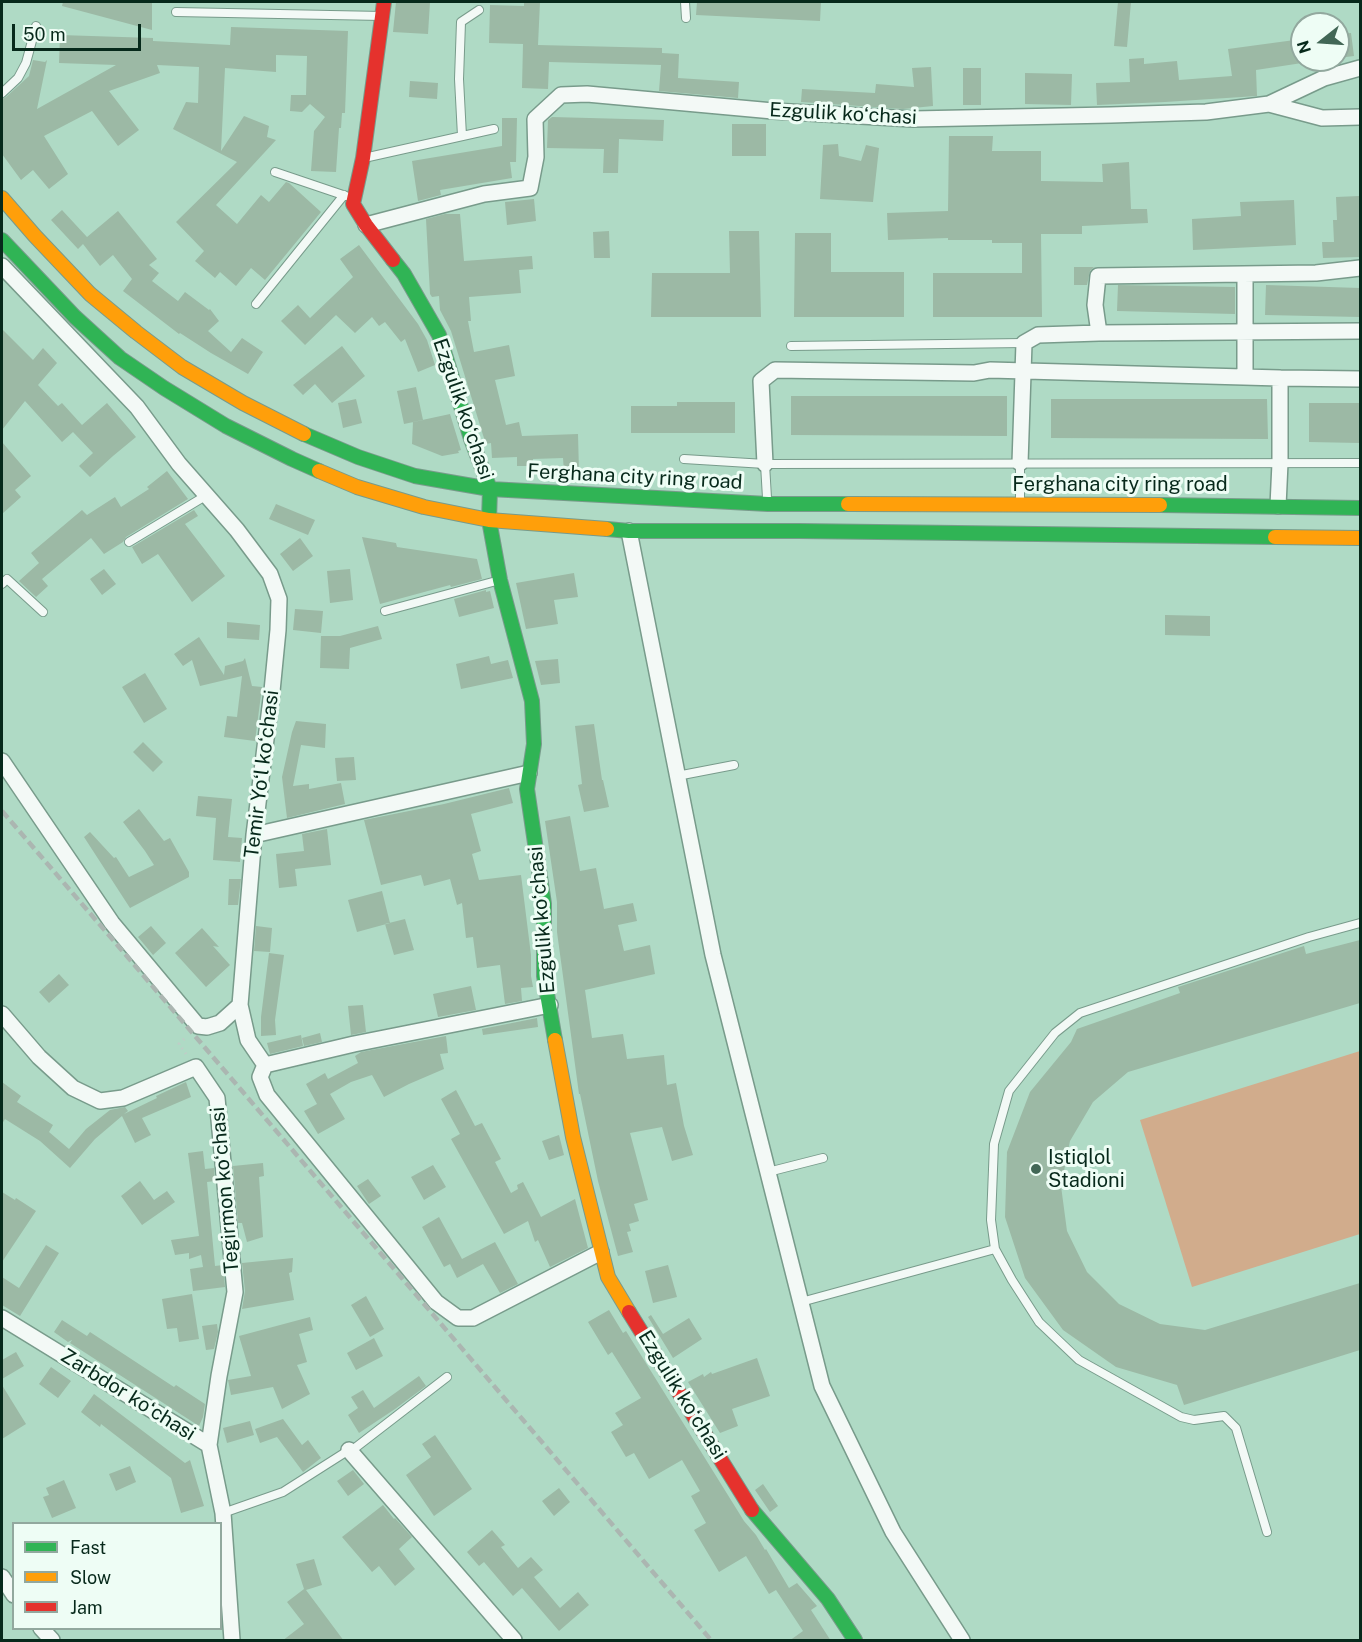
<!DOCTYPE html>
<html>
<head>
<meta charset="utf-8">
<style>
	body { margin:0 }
	#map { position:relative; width:1362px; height:1642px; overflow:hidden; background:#afdac5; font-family:"Public Sans",sans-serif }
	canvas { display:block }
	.frame { position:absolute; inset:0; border:3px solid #07291b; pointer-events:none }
	.legend { position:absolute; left:12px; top:1522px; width:210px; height:108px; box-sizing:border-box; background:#eefdf5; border:2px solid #92a89e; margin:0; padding:8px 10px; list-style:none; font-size:18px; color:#07291b }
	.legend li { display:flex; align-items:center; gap:12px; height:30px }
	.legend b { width:30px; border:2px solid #92a89e }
	.north { position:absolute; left:1290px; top:12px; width:60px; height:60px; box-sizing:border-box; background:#eefdf5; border:2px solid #92a89e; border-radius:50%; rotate:253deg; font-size:16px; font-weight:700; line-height:24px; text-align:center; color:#07291b }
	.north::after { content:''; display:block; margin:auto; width:21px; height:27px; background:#426756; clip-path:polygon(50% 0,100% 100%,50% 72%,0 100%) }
	.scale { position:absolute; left:12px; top:24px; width:129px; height:27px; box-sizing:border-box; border:3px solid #07291b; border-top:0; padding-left:8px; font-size:18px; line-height:21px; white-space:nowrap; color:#07291b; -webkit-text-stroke:4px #eefdf5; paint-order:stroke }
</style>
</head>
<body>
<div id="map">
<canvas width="1362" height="1642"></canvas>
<div class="frame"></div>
<ul class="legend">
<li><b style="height:8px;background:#30b455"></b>Fast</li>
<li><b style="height:8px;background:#ff9f0a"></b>Slow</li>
<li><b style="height:8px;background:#e5322d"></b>Jam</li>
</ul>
<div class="north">N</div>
<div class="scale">50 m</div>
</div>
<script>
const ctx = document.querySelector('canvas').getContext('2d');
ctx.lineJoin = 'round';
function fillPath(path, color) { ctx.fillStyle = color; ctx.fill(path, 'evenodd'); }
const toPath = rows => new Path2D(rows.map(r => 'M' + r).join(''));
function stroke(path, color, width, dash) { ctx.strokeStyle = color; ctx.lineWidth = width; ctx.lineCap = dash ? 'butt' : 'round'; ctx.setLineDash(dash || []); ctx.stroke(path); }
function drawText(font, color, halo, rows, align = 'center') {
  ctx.font = font + ' "Public Sans",sans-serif'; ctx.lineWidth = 6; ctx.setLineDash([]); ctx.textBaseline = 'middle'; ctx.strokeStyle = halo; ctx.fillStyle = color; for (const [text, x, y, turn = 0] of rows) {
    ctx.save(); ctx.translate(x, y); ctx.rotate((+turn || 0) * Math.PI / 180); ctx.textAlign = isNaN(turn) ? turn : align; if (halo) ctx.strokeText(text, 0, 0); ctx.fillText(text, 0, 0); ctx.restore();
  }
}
fillPath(toPath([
	[1360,1051,1360,1234,1192,1287,1140,1120]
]), '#d1ac8c');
fillPath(toPath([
	[63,2,152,2,152,30,62,6],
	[396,2,430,2,428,34,393,32],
	[524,2,540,2,538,45,662,48,662,53,679,54,678,78,739,82,738,98,659,91,661,65,549,62,548,89,522,88,523,44,489,43,490,5,524,6],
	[697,2,821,2,820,21,696,15],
	[1118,2,1131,2,1127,47,1114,46],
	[231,27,348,31,345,113,342,113,341,128,339,128,336,172,311,171,314,131,325,117,310,104,302,112,290,111,291,95,306,95,307,56,276,55,276,72,225,68,221,151,244,116,269,126,267,137,276,140,216,205,237,224,261,195,269,202,286,182,289,183,321,212,265,280,251,268,236,286,220,272,215,278,195,261,204,251,176,222,237,162,173,129,186,102,198,103,199,67,157,65,160,73,109,91,139,130,118,146,92,111,44,136,68,174,49,189,33,170,21,180,2,154,2,99,6,97,29,76,33,60,45,62,47,60,37,109,116,65,59,63,60,35,153,38,153,41,230,45],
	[1351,33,1354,56,1338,58,1338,34],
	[1302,39,1302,63,1256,70,1257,96,1165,102,1097,105,1096,83,1130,82,1129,59,1144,58,1144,64,1177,61,1179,80,1232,76,1228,49],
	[931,67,933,106,903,109,801,102,802,89,875,93,876,84,914,87,912,68],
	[963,68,981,68,981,105,963,105],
	[1025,73,1072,74,1071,105,1025,104],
	[410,81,438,83,437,99,409,97],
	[552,117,664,120,663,141,619,139,618,173,603,173,604,149,547,148,548,120],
	[502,118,517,118,516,162,510,162,512,178,440,190,441,195,418,201,412,161,502,146],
	[732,124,766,124,766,156,732,156],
	[949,136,993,136,992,151,1041,151,1041,181,1103,182,1102,164,1129,162,1131,209,1147,209,1148,223,1082,226,1082,234,1041,234,1042,317,933,317,933,273,1022,273,1022,243,992,243,992,240,948,240,948,238,888,240,887,213,948,211],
	[838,144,839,156,861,161,866,145,879,148,873,202,820,199,823,145],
	[1359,196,1360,257,1323,258,1322,242,1334,242,1333,220,1337,220,1336,197],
	[534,199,536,221,507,225,505,202],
	[1294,200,1296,245,1193,250,1192,219,1241,216,1240,202],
	[62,210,87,237,118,211,157,259,149,265,159,273,152,281,178,301,185,292,209,310,210,309,219,321,208,331,231,352,242,338,263,352,248,374,211,353,180,333,179,334,123,291,132,279,113,255,100,266,83,244,78,249,51,220],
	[445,214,460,214,464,261,532,256,533,269,519,270,521,293,469,297,471,321,468,321,474,352,509,345,515,376,495,380,506,425,519,422,522,436,578,434,579,472,564,472,563,458,533,459,533,466,517,466,517,457,492,458,491,443,486,444,483,435,451,331,440,310,439,296,432,297,430,294,426,219],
	[609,231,610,258,594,258,593,232],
	[729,231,759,231,761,317,651,317,652,273,730,273],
	[795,233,831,233,831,272,904,272,904,317,794,317],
	[359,245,418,324,427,340,435,365,418,372,405,339,401,342,385,322,379,326,372,317,355,333,336,315,305,345,281,321,298,305,310,318,353,277,340,259],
	[1074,267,1094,267,1090,271,1087,285,1074,285],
	[1118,285,1235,287,1235,314,1117,311],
	[1266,285,1360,288,1360,317,1265,315],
	[2,329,33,360,43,348,57,363,38,385,58,406,62,403,82,425,107,403,136,437,113,456,90,477,79,466,93,453,73,432,62,442,25,401,2,430],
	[342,346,365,376,332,403,315,384,303,395,293,385],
	[416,387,423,420,404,424,397,391],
	[791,396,1007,396,1007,436,791,435],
	[356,399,362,423,343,428,338,403],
	[1051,399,1267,399,1268,439,1051,438],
	[677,402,735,402,735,433,631,433,631,406,677,406],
	[1309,403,1360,403,1360,443,1309,442],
	[450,414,461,450,458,451,459,453,442,456,412,444,413,422],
	[2,442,31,476,15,490,21,497,2,514],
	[167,471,188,499,126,537,123,542,104,554,91,538,42,579,48,586,36,597,19,581,39,563,31,553,82,510,87,515,115,497,121,507,149,489,147,487],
	[276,504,315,520,308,535,269,519],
	[194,510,198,516,185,524,225,576,192,602,158,554,142,564,132,547],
	[362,537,396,543,397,547,477,559,482,579,451,587,450,585,380,604],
	[300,538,313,556,293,571,280,554],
	[104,569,116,584,102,595,90,579],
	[350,569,353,600,330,603,327,571],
	[574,573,578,597,554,600,558,624,526,629,516,583],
	[486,590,486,592,490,591,494,608,459,617,454,599],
	[295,609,323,611,321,633,293,630],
	[1165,615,1210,616,1210,636,1165,635],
	[227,622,260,625,259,640,227,638],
	[378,626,382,639,350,648,349,669,320,668,321,636,340,636],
	[199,637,224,675,225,666,243,661,245,658,252,686,262,687,255,741,224,737,227,716,237,717,242,676,200,686,192,660,183,666,174,654],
	[489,656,491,664,508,660,513,678,461,689,456,664],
	[558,659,560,683,541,685,535,661],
	[145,673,167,709,144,723,122,687],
	[296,721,326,724,325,748,301,745,293,786,309,784,309,789,341,783,345,804,287,818,282,777,292,732],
	[594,724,602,780,603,780,609,807,584,812,578,785,582,784,575,726],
	[143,742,163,762,153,772,133,752],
	[354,757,356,780,337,781,335,758],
	[509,788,513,803,471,814,481,851,472,854,479,880,521,875,531,955,531,976,533,987,521,988,522,1001,505,1004,500,965,477,968,473,937,466,938,462,903,457,905,450,879,424,886,421,875,381,885,364,820,444,804],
	[198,796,232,799,228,837,242,838,240,862,213,860,216,818,196,816],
	[139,809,164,841,170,838,189,872,189,877,130,908,84,837,90,832,114,858,116,857,129,877,154,865,145,851,123,822],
	[570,816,580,871,596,868,604,909,633,903,637,921,618,925,624,951,650,945,655,974,585,990,592,1038,623,1034,627,1059,664,1055,667,1085,676,1083,684,1126,693,1155,672,1161,662,1127,630,1133,648,1200,634,1204,639,1221,629,1224,631,1231,627,1232,633,1252,618,1256,598,1181,580,1094,579,1094,557,932,557,902,545,821],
	[327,829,331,865,295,869,297,886,279,888,276,854,304,851,302,834],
	[229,879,241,879,238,905,228,905],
	[382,891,390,923,357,932,348,900],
	[405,919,414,950,394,955,385,924],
	[151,926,166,943,153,955,138,937],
	[256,926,272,928,270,952,254,951],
	[202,928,219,947,213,946,230,965,206,987,175,953],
	[1360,940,1360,1003,1128,1072,1093,1102,1070,1141,1061,1186,1067,1231,1087,1272,1119,1304,1160,1324,1205,1330,1360,1283,1360,1350,1184,1405,1177,1385,1116,1367,1063,1330,1025,1278,1005,1217,1007,1152,1030,1092,1071,1042,1077,1029,1180,993,1178,987,1304,946,1306,954],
	[269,953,284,955,275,1020,276,1035,261,1036,261,1017],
	[59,974,69,985,49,1003,39,992],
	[471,986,476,1010,438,1017,433,994],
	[363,1005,366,1032,351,1035,348,1006],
	[537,1018,538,1027,483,1035,482,1029],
	[320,1033,322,1042,304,1046,302,1038],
	[301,1035,303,1046,270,1054,267,1043],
	[446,1036,448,1053,440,1054,444,1069,409,1084,384,1097,372,1075,351,1082,330,1094,345,1119,318,1134,304,1111,317,1104,306,1084,325,1073,328,1079,358,1063,355,1056,361,1052],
	[2,1082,21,1096,17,1102,53,1125,49,1132,69,1149,86,1129,110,1110,125,1107,128,1111,124,1114,157,1098,156,1096,186,1082,191,1097,142,1118,151,1135,135,1143,122,1116,95,1139,70,1168,40,1141,5,1119,2,1124],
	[456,1090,475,1126,482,1123,501,1159,495,1162,511,1193,518,1189,517,1185,523,1182,541,1217,575,1199,588,1248,550,1267,538,1240,535,1242,528,1221,504,1234,451,1139,460,1134,441,1099],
	[559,1135,564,1155,549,1160,542,1141],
	[203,1151,205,1169,214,1168,215,1181,207,1182,215,1266,223,1265,225,1287,193,1291,190,1269,203,1267,201,1255,189,1259,189,1253,175,1255,171,1240,199,1236,188,1153],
	[263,1163,264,1176,259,1177,263,1237,247,1242,242,1223,238,1223,233,1166],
	[433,1165,446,1187,424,1200,411,1177],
	[368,1179,381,1196,369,1204,357,1186],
	[140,1181,154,1200,167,1191,175,1202,142,1225,121,1196],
	[2,1192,15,1200,16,1198,36,1211,2,1262],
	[439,1217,462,1259,495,1242,518,1284,500,1293,483,1264,457,1278,450,1264,444,1267,422,1227],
	[46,1245,59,1253,20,1316,2,1305,2,1277,19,1288],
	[293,1258,292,1272,289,1273,294,1300,242,1309,245,1291,242,1263],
	[668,1265,677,1297,653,1303,645,1271],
	[192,1294,199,1339,179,1342,177,1328,167,1329,162,1299],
	[366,1296,384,1329,370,1337,351,1305],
	[609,1310,623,1333,626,1331,744,1521,756,1535,765,1550,766,1549,789,1588,797,1583,817,1606,811,1610,831,1641,789,1641,803,1631,776,1590,769,1594,746,1556,719,1572,694,1530,706,1523,691,1496,700,1491,682,1460,649,1479,634,1453,626,1457,611,1432,623,1425,615,1413,641,1398,612,1352,608,1355,588,1322],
	[651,1315,663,1334,689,1318,702,1339,673,1358,648,1317],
	[310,1317,313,1330,299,1334,307,1362,297,1365,310,1394,282,1409,273,1387,231,1395,228,1380,251,1376,239,1336],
	[62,1320,87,1336,90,1332,174,1387,176,1385,205,1404,203,1417,199,1426,70,1343,72,1340,68,1342,54,1332],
	[217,1324,218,1332,214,1349,206,1350,202,1326],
	[374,1338,383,1356,356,1370,347,1353],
	[16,1352,24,1366,2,1379,2,1360],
	[757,1358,770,1396,732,1409,738,1426,720,1433,688,1382,703,1374,704,1377,711,1372,712,1374],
	[51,1367,71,1381,58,1398,39,1384],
	[419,1376,426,1386,395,1409,359,1433,348,1415,358,1408,351,1397,363,1390,374,1408],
	[2,1385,26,1424,2,1439],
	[94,1394,185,1463,190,1460,204,1506,181,1513,171,1478,101,1424,100,1427,81,1412],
	[283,1419,302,1445,308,1440,321,1458,303,1472,277,1437,260,1443,255,1429],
	[250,1421,254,1435,227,1443,223,1428],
	[435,1435,472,1489,434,1516,406,1475,431,1457,422,1444],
	[130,1466,136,1482,116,1491,109,1474],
	[353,1470,364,1484,348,1496,337,1481],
	[64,1480,76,1508,52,1518,43,1497,49,1495,46,1488],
	[763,1484,778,1506,770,1512,755,1490],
	[559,1488,570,1502,554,1516,542,1501],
	[383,1505,394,1519,395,1518,412,1537,399,1549,415,1569,395,1586,379,1566,372,1572,342,1537],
	[492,1530,505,1545,501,1547,518,1568,531,1557,543,1570,534,1577,560,1608,578,1592,589,1605,559,1631,522,1588,513,1596,484,1562,479,1566,467,1552],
	[314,1559,322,1585,306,1590,344,1641,282,1641,304,1624,287,1602,304,1589,296,1564]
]), '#9cb9a5');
const lane = toPath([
	[685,2,686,18],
	[176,12,382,16],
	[2,93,18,78,26,63,36,26],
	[462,136,459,79,461,22,479,10],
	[364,158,494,129],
	[275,172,346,196],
	[256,304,344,195],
	[791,346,1024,343],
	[684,459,765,464,1360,463],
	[765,464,767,498],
	[1020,499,1020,463],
	[129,542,207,495],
	[2,584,7,579,43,612],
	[385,611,500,580],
	[677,776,734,765],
	[768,1172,823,1158],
	[995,1249,1012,1280,1039,1322,1079,1360,1181,1417,1194,1420,1224,1416,1236,1428,1267,1532],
	[801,1302,995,1249,991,1220,994,1144,1009,1091,1055,1033,1080,1013,1309,937,1360,923],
	[223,1513,283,1492,349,1450,355,1448,447,1377]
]);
const street = toPath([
	[1269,104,1324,78,1360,68],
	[366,225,484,194,530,188,536,157,535,119,561,95,587,94,773,111,913,119,1111,115,1206,112,1269,104,1322,118,1360,117],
	[2,266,137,407,179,464,237,530,270,574,279,599,278,630,272,691,254,835,240,1005,220,1023,207,1027,198,1026,112,923,2,761],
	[1360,268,1316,273,1098,276,1095,305,1099,333,1360,331],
	[1245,377,1245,274],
	[1280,378,1360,379],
	[1020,463,1024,343,1038,335,1099,333],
	[765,464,761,381,775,370,974,373,990,370,1280,378,1280,463,1278,506],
	[629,531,713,955,822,1386,893,1532,962,1640],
	[254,835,529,773],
	[240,1005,248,1040,265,1065,260,1077,267,1095,436,1302,458,1318,473,1318,601,1252],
	[2,1014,39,1057,73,1088,100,1101,123,1098,196,1067,217,1098,235,1292,219,1376,209,1445],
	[265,1065,354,1044,550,1005],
	[2,1318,209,1445,223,1513,232,1640],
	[349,1450,514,1640],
	[2,1577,14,1595],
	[41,1628,52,1640]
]);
const fast = toPath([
	[2,240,75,317,120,358,164,388,226,426,292,459,319,471],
	[393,260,404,274,439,335,471,439,490,489,489,520,500,580,532,701,534,744,527,789,544,904,544,976,555,1040],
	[304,434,358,457,415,476,490,489,768,504,848,504],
	[1160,505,1360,508],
	[607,529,629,531,799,531,1275,537],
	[752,1510,828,1599,855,1640]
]);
const slow = toPath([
	[2,198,35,236,90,294,136,332,182,367,243,403,304,434],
	[319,471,357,487,424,507,489,520,607,529],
	[848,504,1160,505],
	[1275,537,1360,538],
	[555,1040,573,1137,608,1277,629,1312]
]);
const jam = toPath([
	[384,2,363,158,353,204,366,225,393,260],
	[629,1312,752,1510]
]);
stroke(lane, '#789b8b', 10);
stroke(street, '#789b8b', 18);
stroke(fast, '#789b8b', 16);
stroke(slow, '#789b8b', 16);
stroke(jam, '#789b8b', 16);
stroke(toPath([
	[186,1054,179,1044,187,1036]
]), '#bfcdc7', 3, [1.5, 4.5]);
stroke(lane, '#f3f9f6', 8);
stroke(street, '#f3f9f6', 15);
stroke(fast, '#30b455', 14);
stroke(slow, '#ff9f0a', 14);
stroke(jam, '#e5322d', 14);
stroke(toPath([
	[2,811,119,947,711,1640]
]), '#abb6b1', 4.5, [9, 4.5]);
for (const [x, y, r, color] of [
	[1036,1169,6,"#426756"]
]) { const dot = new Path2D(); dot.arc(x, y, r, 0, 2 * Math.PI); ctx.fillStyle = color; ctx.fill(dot); stroke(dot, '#eefdf5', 2); }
drawText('20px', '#07291b', '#eefdf5', [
	["Ezgulik koʻchasi",843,114,3],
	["Ezgulik koʻchasi",463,409,71],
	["Ferghana city ring road",635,477,3],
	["Ferghana city ring road",1120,485],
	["Temir Yoʻl koʻchasi",262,774,-83],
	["Ezgulik koʻchasi",542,920,-95],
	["Tegirmon koʻchasi",225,1190,-95],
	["Zarbdor koʻchasi",128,1395,32],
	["Ezgulik koʻchasi",682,1395,58]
]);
drawText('20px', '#07291b', '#eefdf5', [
	["Istiqlol",1048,1158],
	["Stadioni",1048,1181]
], 'left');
</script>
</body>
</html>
